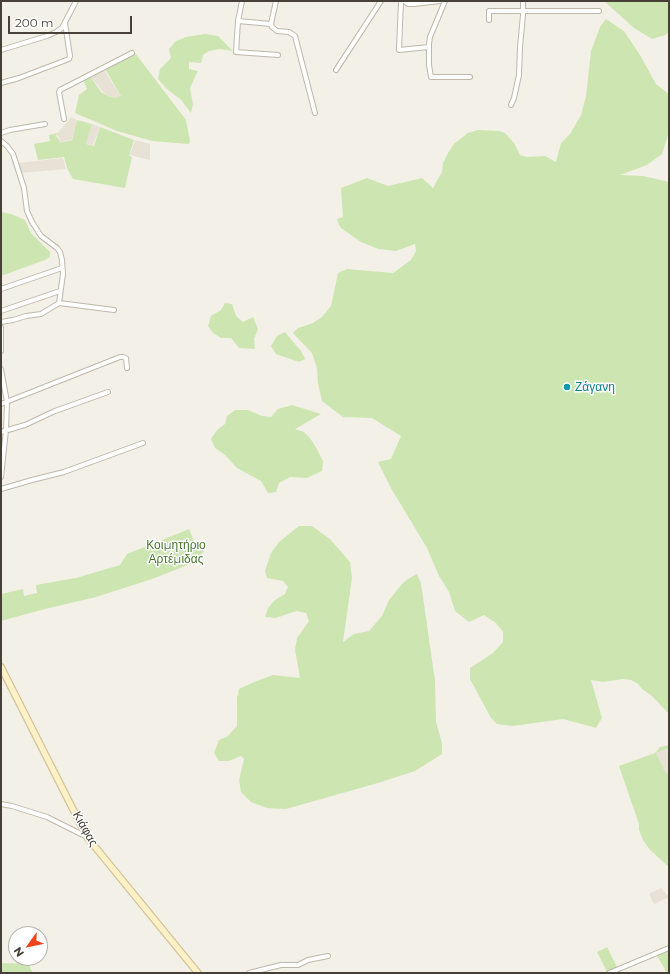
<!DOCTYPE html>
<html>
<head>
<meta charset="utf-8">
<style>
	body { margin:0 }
	#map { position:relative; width:670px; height:974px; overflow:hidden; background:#f3f0e7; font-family:Montserrat,sans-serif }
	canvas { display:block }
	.frame { position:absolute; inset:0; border:2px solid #464036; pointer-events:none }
	.north { position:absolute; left:8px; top:926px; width:40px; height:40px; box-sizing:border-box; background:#fff; border:1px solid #b5b3af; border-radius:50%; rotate:237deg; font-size:11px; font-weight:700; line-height:16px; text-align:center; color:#464036 }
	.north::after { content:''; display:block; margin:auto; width:14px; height:18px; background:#f3431e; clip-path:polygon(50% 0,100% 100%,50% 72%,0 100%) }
	.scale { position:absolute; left:8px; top:16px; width:124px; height:18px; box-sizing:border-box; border:2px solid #464036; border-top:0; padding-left:5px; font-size:12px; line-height:14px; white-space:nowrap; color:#464036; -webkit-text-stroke:3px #fff; paint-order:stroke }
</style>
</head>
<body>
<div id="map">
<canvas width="670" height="974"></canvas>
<div class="frame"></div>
<div class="north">N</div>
<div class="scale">200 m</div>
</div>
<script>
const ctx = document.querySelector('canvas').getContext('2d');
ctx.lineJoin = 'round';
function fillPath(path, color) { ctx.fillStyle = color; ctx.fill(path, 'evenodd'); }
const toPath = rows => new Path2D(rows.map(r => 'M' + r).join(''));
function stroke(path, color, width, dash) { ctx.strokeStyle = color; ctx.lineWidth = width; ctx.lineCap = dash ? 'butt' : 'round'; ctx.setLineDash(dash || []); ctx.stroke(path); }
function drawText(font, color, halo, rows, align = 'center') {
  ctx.font = font + ' Montserrat,sans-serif'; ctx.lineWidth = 3; ctx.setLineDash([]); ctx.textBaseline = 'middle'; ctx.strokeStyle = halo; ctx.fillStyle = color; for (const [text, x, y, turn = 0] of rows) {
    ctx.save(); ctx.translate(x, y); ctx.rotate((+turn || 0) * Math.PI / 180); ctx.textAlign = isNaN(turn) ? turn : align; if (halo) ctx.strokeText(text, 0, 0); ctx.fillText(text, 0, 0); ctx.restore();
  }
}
fillPath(toPath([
	[104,70,121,96,115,98,108,96,102,91,91,77],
	[71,117,77,120,72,139,60,143,59,137,56,135],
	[92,124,100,127,93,145,86,144],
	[135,140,150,144,150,160,130,155],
	[63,158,66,169,20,173,18,163],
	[669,748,669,773,666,774,655,753],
	[661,888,669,897,654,904,649,894]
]), '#e7e2d5');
fillPath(toPath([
	[604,1,669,1,669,32,665,35,652,39,634,28],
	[606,19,624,31,640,55,656,84,669,94,669,132,662,154,647,165,620,175,643,176,669,182,669,714,652,696,642,689,638,684,631,680,623,679,603,682,591,680,602,718,596,728,563,719,513,726,497,724,491,718,470,679,470,668,493,653,503,642,503,632,496,623,484,615,469,622,455,611,449,592,439,576,427,548,392,490,378,462,391,459,401,436,372,418,343,417,322,401,318,384,317,368,312,353,293,333,298,328,313,323,322,317,331,306,338,273,347,269,393,273,411,260,416,251,415,244,396,251,378,249,361,242,341,228,339,225,337,219,343,217,341,188,367,178,388,186,422,178,433,188,442,172,443,163,448,153,454,144,468,133,478,130,499,131,505,133,514,143,520,155,527,157,545,156,556,162,561,143,570,134,581,115,586,96,591,51,600,27],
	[205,34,218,36,233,51,220,49,209,51,203,55,201,63,189,62,189,69,198,71,190,88,193,104,191,113,181,100,167,89,158,79,160,69,171,58,169,49,176,41,186,37],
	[135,53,186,120,190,141,189,144,152,141,117,131,75,113,79,95,87,89,83,80,90,76,101,92,108,96,115,98,121,96,105,69],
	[77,120,92,124,86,144,94,146,100,127,134,140,129,156,132,157,125,188,73,179,67,168,64,157,38,160,34,144,50,141,49,135,57,133,56,136,58,138,60,143,72,140],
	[1,212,11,214,25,220,31,233,50,252,50,257,45,260,1,276],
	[225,303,232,304,236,316,243,322,253,317,258,329,254,339,255,349,239,348,231,338,221,338,213,333,208,326,211,316,221,310],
	[285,332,301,351,305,359,299,362,276,354,271,346,277,336],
	[292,405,321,414,295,429,304,432,310,438,317,449,323,461,322,471,307,478,290,477,279,483,276,492,268,493,261,481,237,468,225,455,215,448,211,439,217,430,225,424,227,416,235,410,248,410,262,416,271,417,278,409],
	[299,526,312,526,330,539,350,562,352,578,343,642,354,634,369,631,382,616,389,600,402,584,408,579,417,574,421,583,435,681,436,722,442,743,442,754,415,771,378,783,286,809,267,808,251,802,241,792,239,780,244,759,241,756,229,761,219,761,214,753,219,740,228,736,237,726,237,698,239,689,254,682,273,675,300,678,295,650,297,638,309,621,306,613,296,611,276,618,265,617,268,608,275,600,285,594,288,587,283,581,267,578,265,571,271,553,279,542],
	[189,529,194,541,204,546,204,552,202,553,198,561,152,579,96,597,45,609,1,621,1,594,23,589,24,596,37,593,36,585,76,578,120,565,127,554],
	[669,745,669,748,656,753,666,774,669,773,669,867,650,850,643,840,639,830,639,824,619,766,655,753,660,747],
	[607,947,618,969,607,972,597,952],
	[669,949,669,973,667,973,656,954],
	[1,963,28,964,33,973,1,973]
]), '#cde6b1');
const street = toPath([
	[242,1,238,21,236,52,278,55],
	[276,1,271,24,272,27,277,31,289,32,295,36,315,113],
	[401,1,399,50,429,47],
	[404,1,408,4,414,4,440,1],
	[445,1,430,37,429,44,429,65,431,77,470,77],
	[489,20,489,11,599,11],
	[238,21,271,24],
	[1,50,47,36,56,32,62,28,76,1],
	[336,70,381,1],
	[1,83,19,78,69,59,70,56,65,23],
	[511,105,514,98,519,75,520,47,523,15,523,1],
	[64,119,59,92,60,90,132,53],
	[1,133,10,130,45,124],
	[1,141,7,146,13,154,24,188,27,211,32,222,41,236,57,248,60,252,62,260,63,274,59,303],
	[1,289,62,268],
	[1,311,60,291],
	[1,322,13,320,26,316,41,314,59,303,114,310],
	[1,327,1,351],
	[1,369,7,402,6,430,1,477],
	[1,404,120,357,123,357,126,358,127,368],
	[1,432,25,425,55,411,108,392],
	[1,489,32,480,64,472,143,443],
	[1,804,12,806,47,817,87,837],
	[249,973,281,965,298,965,308,960,328,956],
	[609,973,669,948]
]);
const secondary = toPath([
	[1,667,87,837,198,973]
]);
stroke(street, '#beb8aa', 6);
stroke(secondary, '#d2c498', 8);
stroke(street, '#fff', 4);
stroke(secondary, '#fdf1c7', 5.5);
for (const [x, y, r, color] of [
	[567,387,4,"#0f9aa8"]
]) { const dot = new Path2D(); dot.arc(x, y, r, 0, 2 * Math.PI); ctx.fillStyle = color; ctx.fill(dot); stroke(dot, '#fff', 1.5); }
drawText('12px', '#0d838f', '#fff', [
	["Ζάγανη",575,387]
], 'left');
drawText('12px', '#46762b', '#fff', [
	["Κοιμητήριο",176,545],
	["Αρτέμιδας",176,559]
]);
drawText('12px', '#464036', '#fff', [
	["Κιάφας",85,829,60]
]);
</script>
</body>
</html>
